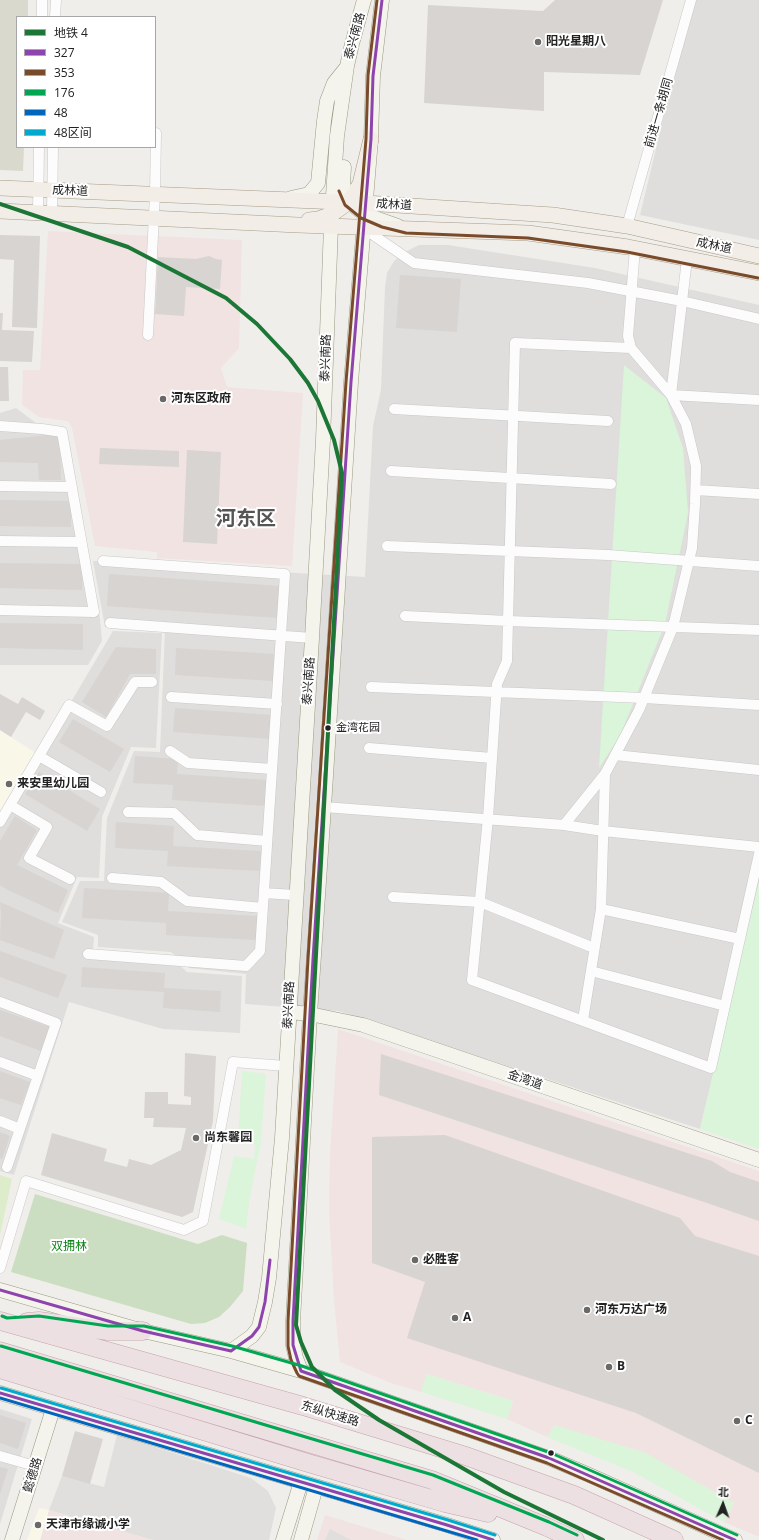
<!DOCTYPE html>
<html>
<head>
<meta charset="utf-8">
<style>
	body { margin:0 }
	#map { position:relative; width:759px; height:1540px; overflow:hidden; background:#f0eeeb; font-family:"Open Sans","Noto Sans SC",sans-serif }
	canvas { display:block }
	.legend { position:absolute; left:16px; top:16px; width:140px; height:132px; box-sizing:border-box; background:#fff; border:1px solid #a7a7a7; margin:0; padding:5px 7px; list-style:none; font-size:12px; color:#222 }
	.legend li { display:flex; align-items:center; gap:8px; height:20px }
	.legend b { width:20px; border:1px solid #a7a7a7 }
	.north { position:absolute; left:703px; top:1484px; width:40px; height:40px; -webkit-text-stroke:3px #fff; paint-order:stroke; rotate:2deg; font-size:11px; font-weight:700; line-height:16px; text-align:center; color:#222 }
	.north::after { content:''; display:block; margin:auto; width:14px; height:18px; background:#222; clip-path:polygon(50% 0,100% 100%,50% 72%,0 100%) }
</style>
</head>
<body>
<div id="map">
<canvas width="759" height="1540"></canvas>
<ul class="legend">
<li><b style="height:5px;background:#1c7736"></b>地铁 4</li>
<li><b style="height:5px;background:#8e44ad"></b>327</li>
<li><b style="height:5px;background:#7a4b2a"></b>353</li>
<li><b style="height:5px;background:#00a651"></b>176</li>
<li><b style="height:5px;background:#0065bd"></b>48</li>
<li><b style="height:5px;background:#00a9ce"></b>48区间</li>
</ul>
<div class="north">北</div>
</div>
<script>
const ctx = document.querySelector('canvas').getContext('2d');
ctx.lineJoin = 'round';
function fillPath(path, color) { ctx.fillStyle = color; ctx.fill(path, 'evenodd'); }
const toPath = rows => new Path2D(rows.map(r => 'M' + r).join(''));
function stroke(path, color, width, dash) { ctx.strokeStyle = color; ctx.lineWidth = width; ctx.lineCap = dash ? 'butt' : 'round'; ctx.setLineDash(dash || []); ctx.stroke(path); }
function drawText(font, color, halo, rows, align = 'center') {
  ctx.font = font + ' "Open Sans","Noto Sans SC",sans-serif'; ctx.lineWidth = 4; ctx.setLineDash([]); ctx.textBaseline = 'middle'; ctx.strokeStyle = halo; ctx.fillStyle = color; for (const [text, x, y, turn = 0] of rows) {
    ctx.save(); ctx.translate(x, y); ctx.rotate((+turn || 0) * Math.PI / 180); ctx.textAlign = isNaN(turn) ? turn : align; if (halo) ctx.strokeText(text, 0, 0); ctx.fillText(text, 0, 0); ctx.restore();
  }
}
fillPath(toPath([
	[692,0,759,0,759,240,640,215],
	[419,245,448,245,595,268,759,305,759,882,700,1129,339,1011,245,1004,246,974,189,968,171,952,98,947,98,935,62,922,80,881,104,881,107,818,134,751,160,752,165,629,105,627,93,561,365,577,373,426,381,390,385,287,387,273,394,261,405,252],
	[16,408,36,423,67,429,100,619,102,641,88,665,0,665,0,413],
	[113,631,162,633,156,748,131,747,102,817,99,878,77,877,58,923,94,937,93,950,170,957,187,972,242,976,240,1033,163,1029,69,1002,14,1175,0,1171,0,822],
	[0,1409,32,1419,0,1524]
]), '#dfdedc');
fillPath(toPath([
	[48,231,242,240,239,348,221,368,227,387,303,393,292,566,157,558,157,552,95,546,72,428,68,421,39,417,22,405,23,370,40,370],
	[338,1029,759,1171,759,1537,724,1522,734,1503,555,1425,547,1437,507,1419,513,1401,427,1374,421,1392,391,1383,340,1362,334,1301,329,1211,330,1154],
	[49,1510,153,1540,40,1540],
	[325,1515,407,1540,317,1540]
]), '#f1e3e1');
fillPath(toPath([
	[0,730,36,753,0,815],
	[39,1508,49,1510,40,1540,27,1540]
]), '#f8f7e8');
fillPath(toPath([
	[0,0,28,0,28,17,17,17,17,147,24,147,23,171,0,170]
]), '#d9d9cd');
fillPath(toPath([
	[0,1175,12,1179,0,1235]
]), '#ddeccb');
fillPath(toPath([
	[35,1194,198,1244,222,1235,247,1243,243,1291,230,1307,219,1317,205,1323,191,1324,11,1272]
]), '#cbdec1');
fillPath(toPath([
	[624,365,666,398,683,448,688,513,665,624,620,736,599,768],
	[759,882,759,1149,700,1129],
	[242,1071,266,1074,261,1141,249,1202,246,1229,219,1219,234,1156,254,1159,255,1144,238,1138],
	[427,1374,513,1401,507,1419,421,1392],
	[555,1425,646,1453,734,1503,724,1522,633,1472,547,1437]
]), '#daf5da');
fillPath(toPath([
	[117,1435,251,1478,268,1491,276,1508,269,1540,153,1540,49,1510,62,1476,104,1487],
	[330,1529,351,1540,325,1540]
]), '#e0dfde');
fillPath(toPath([
	[555,0,663,0,640,75,544,72,544,111,424,103,428,5,543,11],
	[0,235,40,236,37,328,12,327,14,260,0,259],
	[209,256,216,259,222,260,220,289,186,287,184,316,155,314,158,257,196,259],
	[400,275,461,279,457,332,396,328],
	[0,313,3,313,2,330,34,331,32,362,0,361],
	[0,367,8,367,9,401,0,401],
	[48,435,60,436,61,480,39,480,38,463,0,462,0,440],
	[100,448,179,451,179,467,99,464],
	[187,450,221,452,217,544,183,542],
	[0,500,71,501,71,527,0,526],
	[0,563,83,564,82,590,0,588],
	[109,574,280,586,278,618,107,606],
	[0,623,83,624,83,650,0,648],
	[116,647,156,649,156,674,130,674,106,717,82,702],
	[176,648,276,654,274,681,175,675],
	[0,694,18,704,22,697,45,711,40,720,26,712,11,737,0,730],
	[175,708,273,715,271,739,173,732],
	[73,719,124,749,110,772,59,742],
	[135,756,178,759,177,774,268,780,266,806,172,800,173,785,133,783],
	[39,772,100,809,87,831,25,794],
	[15,816,37,830,17,865,68,890,58,913,8,890,0,885,0,841],
	[116,822,174,826,173,846,261,851,260,871,167,866,168,851,115,848],
	[84,888,169,893,168,911,257,916,256,940,166,935,166,923,82,918],
	[0,902,64,930,54,959,0,940,1,915],
	[0,951,67,975,58,998,0,977],
	[82,967,165,973,164,988,221,991,220,1012,163,1008,164,992,81,987],
	[0,1010,50,1027,41,1051,0,1036],
	[185,1053,216,1056,213,1121,193,1212,182,1217,41,1175,52,1133,107,1149,104,1161,127,1167,129,1159,151,1165,181,1150,186,1128,153,1127,154,1118,144,1118,145,1092,168,1092,168,1104,191,1105,191,1097,184,1096],
	[381,1054,712,1161,730,1172,759,1182,759,1221,707,1203,379,1095],
	[0,1071,30,1082,21,1105,0,1098],
	[0,1132,10,1136,2,1159,0,1158],
	[445,1135,680,1218,695,1236,759,1256,759,1473,636,1413,407,1338,425,1282,372,1263,372,1137],
	[0,1415,26,1423,18,1449,0,1443],
	[75,1431,103,1439,90,1484,62,1476],
	[0,1467,8,1469,0,1494]
]), '#d7d4d2');
const street = toPath([
	[42,17,42,0],
	[55,17,56,0],
	[38,212,39,147],
	[52,213,53,147],
	[627,226,691,0],
	[363,228,414,263,588,283,682,301,759,319],
	[687,259,671,395,759,400],
	[148,335,155,195,156,133],
	[631,348,515,343,507,661,497,684,488,818,472,980,711,1068,759,854],
	[394,409,608,421],
	[0,426,42,429,62,432,94,612,0,610],
	[391,471,611,484],
	[0,486,72,487],
	[696,490,759,494],
	[0,541,81,542],
	[387,546,608,555,759,566],
	[405,616,508,621,759,630],
	[110,623,312,638],
	[371,687,644,698,759,705],
	[171,697,277,704],
	[369,748,492,758],
	[170,751,188,763,272,769],
	[615,755,759,770],
	[39,756,101,792],
	[10,805,47,827,29,858,70,879],
	[324,807,564,825,605,774,639,710,673,627,692,548,695,504,696,466,686,424,671,395,631,348,628,336,635,248],
	[128,812,174,813,197,835,267,841],
	[0,822,69,705,107,726,135,682,152,682],
	[564,825,603,831,759,847],
	[112,878,161,882,187,901,263,908],
	[264,893,295,895],
	[393,897,480,902,594,948],
	[601,909,740,939],
	[88,954,246,966,260,951,285,574,103,561],
	[591,971,725,1006],
	[0,1002,56,1023,7,1167],
	[583,1020,601,909,605,774],
	[0,1062,38,1076],
	[0,1121,20,1129],
	[0,1268,26,1181,184,1230,203,1221,233,1062,286,1066],
	[0,1456,35,1466]
]);
const secondary = toPath([
	[344,167,343,184,349,202,364,214,398,226],
	[291,198,309,194,318,183,324,121,327,101,334,83,346,68],
	[289,1012,310,1014,363,1025,759,1160],
	[0,1290,143,1331,231,1351,301,1371,549,1458,587,1474,735,1540],
	[231,1351,252,1336,259,1327,265,1302,269,1278,282,1138,312,638,323,440,331,226,337,136,347,66,352,44,364,0],
	[301,1371,296,1358,293,1345,293,1321,310,1014,324,807,351,382,371,139,373,76,382,0],
	[0,1393,447,1525,493,1540],
	[12,1540,53,1409],
	[283,1540,301,1482],
	[301,1540,316,1487]
]);
const primary = toPath([
	[0,188,365,203,553,215,627,226,759,256],
	[0,211,298,225,528,233,628,247,759,273],
	[309,220,318,219,332,214,349,202,360,184,371,139]
]);
const highway = toPath([
	[0,1321,303,1406,463,1455,574,1495,674,1540],
	[27,1322,39,1321,108,1331,143,1331],
	[0,1351,432,1480,547,1527,575,1540],
	[0,1369,308,1463,445,1503,488,1513]
]);
stroke(street, '#c9c8c7', 11);
stroke(secondary, '#999a82', 15);
stroke(primary, '#a79c86', 16);
stroke(highway, '#c5a2ac', 19);
stroke(street, '#fdfcfc', 10);
stroke(secondary, '#f4f4ed', 14);
stroke(primary, '#f3ede7', 15);
stroke(highway, '#ece0e2', 18);
stroke(toPath([
	[382,0,373,76,371,139,351,382,313,959,293,1321,293,1345,301,1371,549,1458,735,1540],
	[0,1290,143,1331,231,1351,252,1336,259,1327,265,1302,270,1260],
	[0,1393,447,1525,493,1540]
]), '#8e44ad', 3);
stroke(toPath([
	[377,0,368,75,366,139,346,382,308,959,288,1321,288,1346,291,1360,297,1373,299,1376,547,1463,723,1540],
	[339,191,345,205,361,218,382,227,406,233,528,238,627,252,758,278]
]), '#7a4b2a', 3);
stroke(toPath([
	[2,1316,7,1318,39,1316,108,1326,144,1326,232,1346,302,1366,551,1453,737,1535],
	[1,1346,433,1475,549,1522,577,1535]
]), '#00a651', 3);
stroke(toPath([
	[0,1398,477,1540]
]), '#0065bd', 3);
stroke(toPath([
	[1,1388,448,1520,495,1535]
]), '#00a9ce', 3);
stroke(toPath([
	[0,204,128,247,226,298,257,324,290,359,308,383,318,401,334,440,342,473,296,1325,301,1342,312,1367,335,1390,379,1420,504,1492,603,1540]
]), '#1c7736', 4);
for (const [x, y, r, color] of [
	[538,42,4,"#6a6968"],
	[163,399,4,"#6a6968"],
	[328,728,3.5,"#222"],
	[9,784,4,"#6a6968"],
	[196,1138,4,"#6a6968"],
	[415,1260,4,"#6a6968"],
	[587,1310,4,"#6a6968"],
	[455,1318,4,"#6a6968"],
	[609,1367,4,"#6a6968"],
	[737,1421,4,"#6a6968"],
	[551,1453,3.5,"#222"],
	[38,1525,4,"#6a6968"]
]) { const dot = new Path2D(); dot.arc(x, y, r, 0, 2 * Math.PI); ctx.fillStyle = color; ctx.fill(dot); stroke(dot, '#fff', 1.5); }
drawText('11px', '#222', '#fff', [
	["金湾花园",336,728]
], 'left');
drawText('12px', '#222', '#fff', [
	["泰兴南路",355,36,-75],
	["前进一条胡同",659,113,-74],
	["成林道",70,191,2],
	["成林道",394,205,4],
	["成林道",714,246,12],
	["泰兴南路",326,358,-88],
	["泰兴南路",309,681,-86],
	["泰兴南路",289,1005,-87],
	["金湾道",525,1080,19],
	["东纵快速路",330,1414,17],
	["懿德路",33,1475,-73]
]);
drawText('bold 12px', '#222', '#fff', [
	["阳光星期八",546,42],
	["河东区政府",171,399],
	["来安里幼儿园",17,784],
	["尚东馨园",204,1138],
	["必胜客",423,1260],
	["河东万达广场",595,1310],
	["A",463,1318],
	["B",617,1367],
	["C",745,1421],
	["天津市缘诚小学",46,1525]
], 'left');
drawText('12px', '#0c8416', '#fff', [
	["双拥林",69,1247]
]);
drawText('bold 20px', '#555', '#fff', [
	["河东区",246,519]
]);
</script>
</body>
</html>
